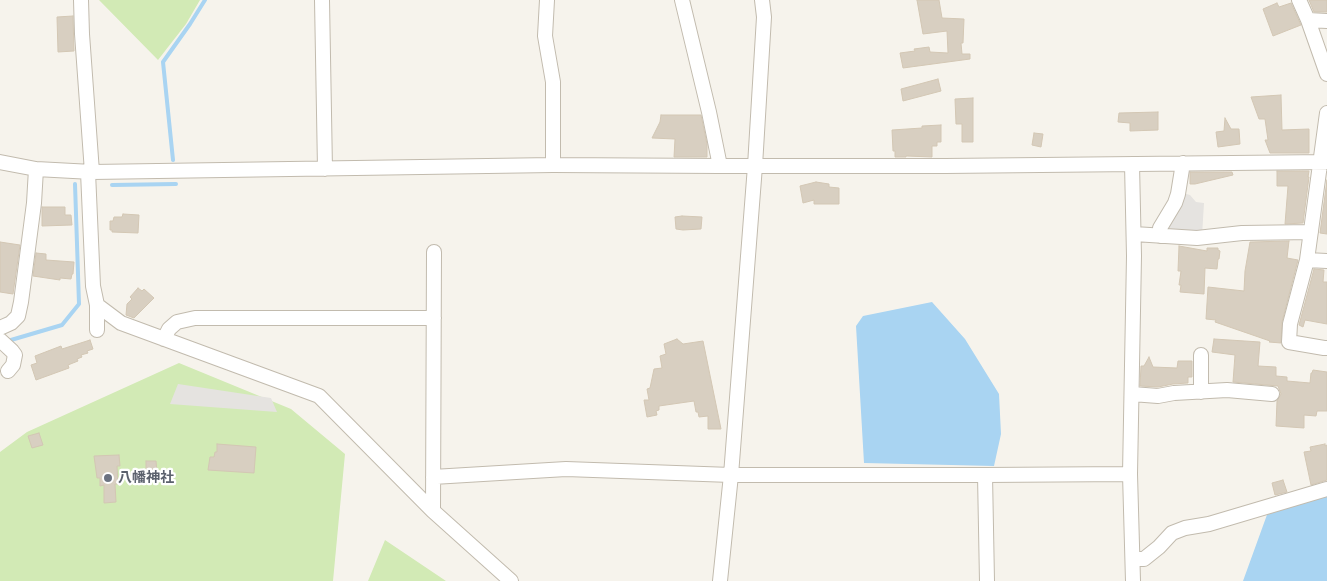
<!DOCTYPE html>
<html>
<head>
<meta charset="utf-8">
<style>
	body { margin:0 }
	canvas { display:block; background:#f6f3ec }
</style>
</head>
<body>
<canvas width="1327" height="581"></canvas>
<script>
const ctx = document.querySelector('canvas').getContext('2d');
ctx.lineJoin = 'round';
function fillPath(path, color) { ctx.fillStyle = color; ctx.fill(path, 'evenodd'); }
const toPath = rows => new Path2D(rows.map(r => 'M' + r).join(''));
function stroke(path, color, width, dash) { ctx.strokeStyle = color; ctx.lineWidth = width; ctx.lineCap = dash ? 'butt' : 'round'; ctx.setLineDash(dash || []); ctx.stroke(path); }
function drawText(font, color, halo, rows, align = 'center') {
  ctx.font = font + ' "Asap Condensed","Noto Sans JP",sans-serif'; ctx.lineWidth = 4.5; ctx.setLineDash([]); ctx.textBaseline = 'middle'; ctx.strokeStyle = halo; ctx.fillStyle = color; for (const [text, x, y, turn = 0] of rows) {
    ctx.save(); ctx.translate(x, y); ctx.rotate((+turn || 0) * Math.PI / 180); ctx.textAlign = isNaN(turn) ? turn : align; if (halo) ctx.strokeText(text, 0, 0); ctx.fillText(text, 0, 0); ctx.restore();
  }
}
fillPath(toPath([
	[99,0,200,0,186,24,158,60],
	[179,363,291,409,345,454,333,581,0,581,0,452,27,432],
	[385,540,446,581,368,581]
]), '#d2eab5');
fillPath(toPath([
	[1183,193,1190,195,1196,202,1204,203,1202,236,1167,234,1167,221],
	[178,384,271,398,277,412,170,404]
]), '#e5e3e0');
fillPath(toPath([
	[932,302,965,339,999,394,1001,434,994,466,864,463,856,326,863,316],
	[1327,495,1327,581,1243,581,1268,512]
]), '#a9d4f2');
stroke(toPath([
	[173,160,163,62,190,24,205,0],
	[112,185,176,184],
	[11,340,62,325,79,304,75,184]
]), '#a9d4f2', 4);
const building = toPath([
	[917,0,939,0,942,18,964,19,963,43,961,43,962,54,970,54,970,59,903,68,900,53,915,51,914,49,929,47,930,52,948,53,947,31,923,34,917,0],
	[1309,0,1327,0,1327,12,1314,12,1309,0],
	[1277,3,1279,7,1291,3,1301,25,1273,36,1263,9,1277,3],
	[73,16,74,51,58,52,57,17,73,16],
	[938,79,941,91,903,101,901,89,938,79],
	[1281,95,1282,130,1309,129,1309,153,1270,153,1265,140,1268,140,1265,119,1259,119,1251,97,1281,95],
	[973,98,973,142,962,142,962,124,956,124,955,99,973,98],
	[1158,112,1158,130,1130,131,1130,123,1118,122,1119,113,1158,112],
	[661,115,701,115,707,144,707,157,674,157,675,139,652,138,660,122,661,115],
	[1225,118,1231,129,1239,129,1240,144,1218,147,1216,132,1224,131,1225,118],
	[941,125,941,142,937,142,937,146,932,146,932,157,906,156,906,157,895,157,895,151,893,151,892,130,922,128,922,126,941,125],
	[1034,133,1043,134,1041,147,1032,145,1034,133],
	[1277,171,1309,171,1308,177,1309,177,1303,223,1285,224,1288,186,1277,186,1277,171],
	[1190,172,1232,172,1233,175,1195,184,1190,184,1190,172],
	[1327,180,1327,234,1320,233,1327,180],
	[816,182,829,184,829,187,839,188,839,204,814,204,814,200,803,203,800,186,816,182],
	[42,207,65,207,65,215,71,215,72,225,42,226,42,207],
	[123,214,139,215,138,233,112,232,112,230,110,230,110,221,113,221,114,217,122,217,123,214],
	[682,216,702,217,701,229,683,230,676,229,675,217,682,216],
	[1289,241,1287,258,1298,260,1282,322,1281,343,1269,342,1270,341,1215,322,1216,320,1206,319,1208,287,1244,291,1245,271,1250,242,1289,241],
	[0,242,20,245,13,294,0,292,0,242],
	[1179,246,1207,251,1207,248,1218,248,1218,250,1220,251,1219,259,1218,259,1217,269,1205,268,1204,294,1180,292,1181,285,1179,285,1181,271,1178,271,1179,246],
	[36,253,46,254,46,260,74,262,73,274,72,274,71,279,60,278,60,280,33,276,36,253],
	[1314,269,1324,270,1323,282,1327,282,1327,324,1305,320,1303,327,1299,325,1314,269],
	[138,288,142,291,144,289,154,298,134,318,126,315,127,304,132,299,130,297,138,288],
	[677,339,683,344,703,341,721,429,708,429,708,416,699,417,698,412,696,412,694,401,659,406,659,410,656,411,657,415,647,417,644,400,649,400,647,389,650,388,654,369,662,368,660,356,666,354,664,344,677,339],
	[1214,339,1260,342,1258,366,1276,367,1276,376,1287,377,1287,381,1310,383,1311,373,1312,373,1313,370,1327,372,1327,411,1317,411,1316,416,1304,415,1304,428,1276,426,1277,401,1281,394,1278,386,1233,382,1235,355,1212,352,1214,339],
	[90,340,93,349,87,351,88,353,81,355,82,357,77,359,78,361,68,365,69,368,36,380,31,365,37,363,35,356,61,346,62,349,90,340],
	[1149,357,1153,367,1177,368,1178,361,1192,361,1192,377,1188,377,1188,383,1173,384,1158,387,1140,386,1141,366,1144,366,1149,357],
	[39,433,43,445,32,448,28,436,39,433],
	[217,444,256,447,254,473,208,470,210,457,214,457,215,452,217,452,217,444],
	[1325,444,1325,446,1327,445,1327,480,1311,485,1304,452,1311,451,1310,447,1325,444],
	[119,455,120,466,117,466,118,484,115,484,116,502,104,503,104,485,100,486,100,478,97,478,94,456,119,455],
	[146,461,156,461,157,472,146,473,146,461],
	[1283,480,1287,492,1275,495,1272,483,1283,480]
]);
fillPath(building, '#d8cfc1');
stroke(building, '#d3c7b4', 1);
const minor = toPath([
	[81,0,82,34,92,172],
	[322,0,325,169],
	[547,0,545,36,553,82,553,165],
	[682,0,709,112,720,166],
	[1299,0,1308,20,1327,74],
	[1308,20,1327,21],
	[1327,113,1307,260,1327,261],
	[0,162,36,169,92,172,553,165,720,166,945,166,1327,162],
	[1132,164,1134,256,1130,474,1133,581],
	[88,172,93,286,97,305,121,323,319,396,433,511,511,581],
	[1134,234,1197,238,1242,233,1311,232],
	[1160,236,1160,228,1175,203,1178,194,1183,163],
	[1307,260,1290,324,1289,342,1324,348,1327,348],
	[0,328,11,323,18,316,21,302,34,203,36,169],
	[97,330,97,305],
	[164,339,169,329,177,322,195,318,434,318],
	[0,340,12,351,15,355,13,365,8,371],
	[1201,355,1201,392],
	[1132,394,1158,396,1174,393,1227,390,1272,394],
	[985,475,987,581],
	[433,477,566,469,731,475,985,475,1130,474],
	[433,511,434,252],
	[1133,559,1144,559,1159,547,1172,533,1185,528,1209,524,1327,489],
	[720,581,731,475,755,166,764,17,762,0]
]);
stroke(minor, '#c2bbae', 16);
stroke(minor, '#fff', 14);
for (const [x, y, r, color] of [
	[108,478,5,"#6b7280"]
]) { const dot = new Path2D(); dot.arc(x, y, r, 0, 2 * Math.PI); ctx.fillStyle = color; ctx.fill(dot); stroke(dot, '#fff', 2); }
drawText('bold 14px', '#5b616d', '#fff', [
	["八幡神社",118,478]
], 'left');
</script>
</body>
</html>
